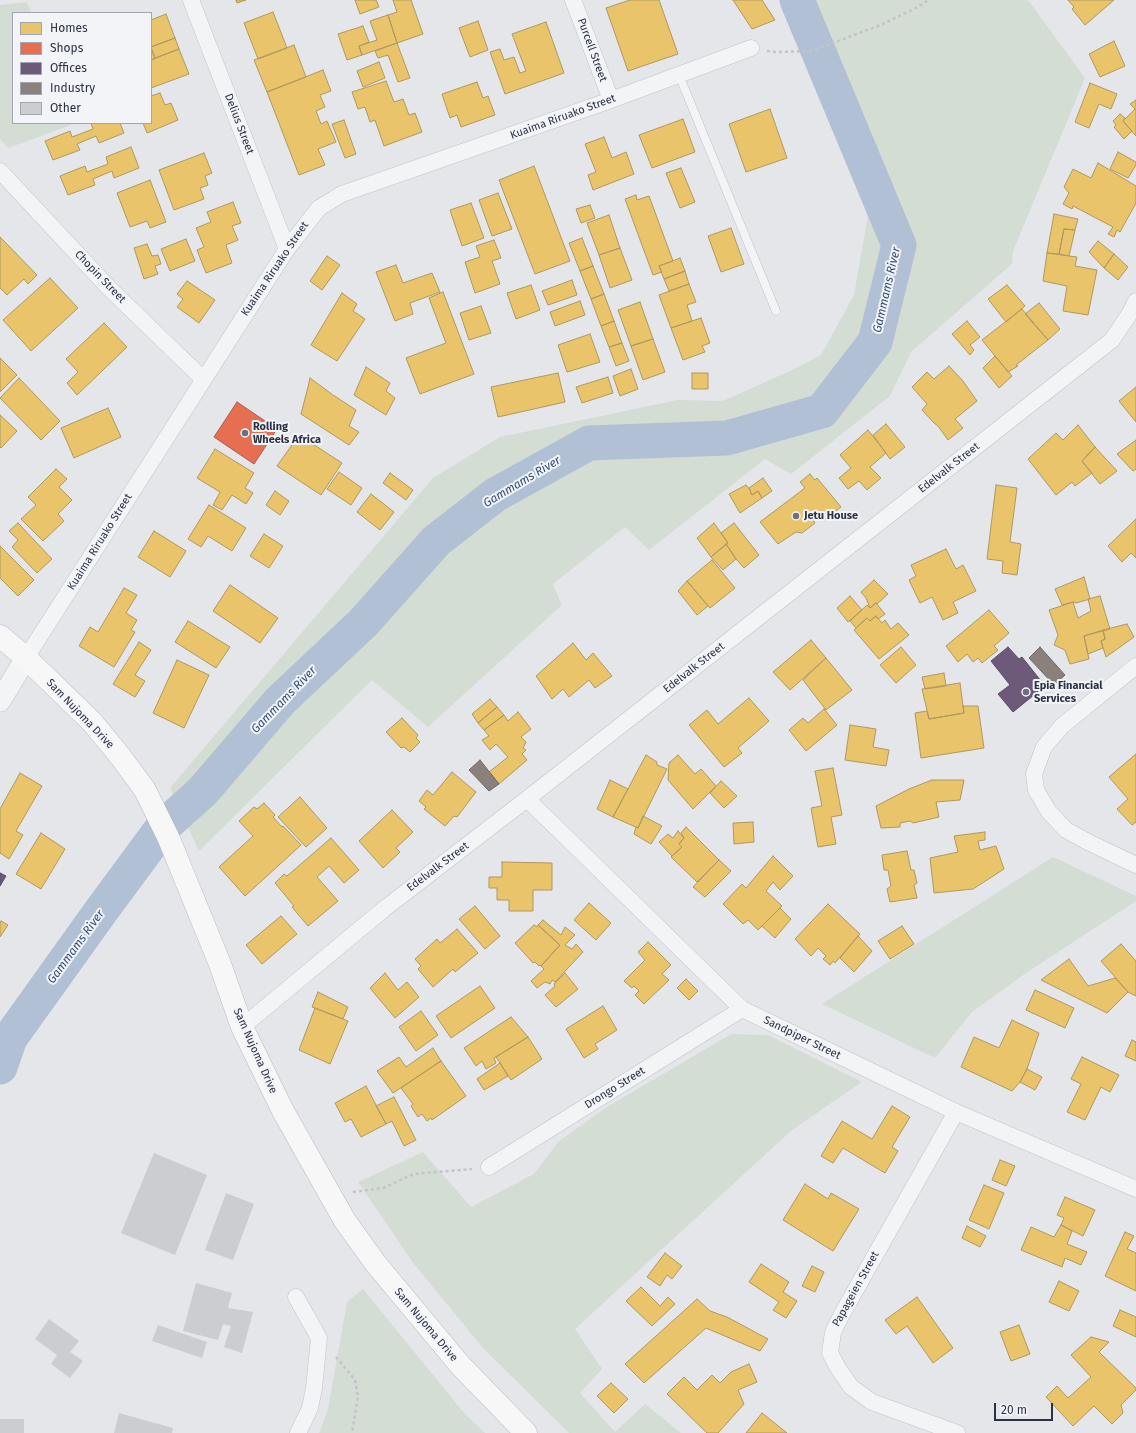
<!DOCTYPE html>
<html>
<head>
<meta charset="utf-8">
<style>
	body { margin:0 }
	#map { position:relative; width:1136px; height:1433px; overflow:hidden; background:#e4e6e9; font-family:"Fira Sans",sans-serif }
	canvas { display:block }
	.legend { position:absolute; left:12px; top:12px; width:140px; height:112px; box-sizing:border-box; background:#f2f4f8; border:1px solid #a2a6b0; margin:0; padding:5px 7px; list-style:none; font-size:12px; color:#293144 }
	.legend li { display:flex; align-items:center; gap:8px; height:20px }
	.legend b { width:20px; border:1px solid #a2a6b0 }
	.scale { position:absolute; left:994px; top:1403px; width:59px; height:18px; box-sizing:border-box; border:2px solid #293144; border-top:0; padding-left:5px; font-size:12px; line-height:14px; white-space:nowrap; color:#293144; -webkit-text-stroke:3px #f2f4f8; paint-order:stroke }
</style>
</head>
<body>
<div id="map">
<canvas width="1136" height="1433"></canvas>
<ul class="legend">
<li><b style="height:11px;background:#e9c46a"></b>Homes</li>
<li><b style="height:11px;background:#e76f51"></b>Shops</li>
<li><b style="height:11px;background:#6d597a"></b>Offices</li>
<li><b style="height:11px;background:#8a817c"></b>Industry</li>
<li><b style="height:11px;background:#cbcdd1"></b>Other</li>
</ul>
<div class="scale">20 m</div>
</div>
<script>
const ctx = document.querySelector('canvas').getContext('2d');
ctx.lineJoin = 'round';
function fillPath(path, color) { ctx.fillStyle = color; ctx.fill(path, 'evenodd'); }
const toPath = rows => new Path2D(rows.map(r => 'M' + r).join(''));
function stroke(path, color, width, dash) { ctx.strokeStyle = color; ctx.lineWidth = width; ctx.lineCap = dash ? 'butt' : 'round'; ctx.setLineDash(dash || []); ctx.stroke(path); }
function drawText(font, color, halo, rows, align = 'center') {
  ctx.font = font + ' "Fira Sans",sans-serif'; ctx.lineWidth = 4; ctx.setLineDash([]); ctx.textBaseline = 'middle'; ctx.strokeStyle = halo; ctx.fillStyle = color; for (const [text, x, y, turn = 0] of rows) {
    ctx.save(); ctx.translate(x, y); ctx.rotate((+turn || 0) * Math.PI / 180); ctx.textAlign = isNaN(turn) ? turn : align; if (halo) ctx.strokeText(text, 0, 0); ctx.fillText(text, 0, 0); ctx.restore();
  }
}
fillPath(toPath([
	[779,0,1028,0,1085,78,1013,251,1012,264,911,352,890,396,791,474,765,459,649,550,625,527,553,584,562,605,428,727,372,680,199,851,170,788,433,478,500,437,678,400,723,401,792,370,821,355,854,295,868,215,801,43],
	[27,2,31,13,13,13,13,123,71,123,71,125,8,148,0,139,0,5],
	[1053,857,1136,896,1136,901,1026,973,972,1012,935,1058,822,1004],
	[731,1034,768,1035,862,1082,792,1130,575,1329,602,1369,580,1393,615,1432,645,1404,681,1433,569,1433,483,1348,414,1264,358,1182,423,1152,471,1207,534,1174,559,1141,607,1107],
	[363,1289,464,1413,485,1433,319,1433,328,1409,347,1302]
]), '#d4ddd4');
const homes = toPath([
	[236,0,246,0,237,3,236,0],
	[355,0,376,0,379,7,360,14,355,0],
	[393,0,411,0,423,34,397,43,388,15,397,12,393,0],
	[630,0,659,0,678,54,628,71,606,8,630,0],
	[733,0,762,0,775,20,752,29,733,0],
	[1068,0,1114,0,1085,25,1072,9,1074,7,1068,0],
	[273,12,287,48,258,59,244,23,273,12],
	[166,14,175,38,151,47,151,20,166,14],
	[388,15,397,43,362,55,359,46,377,40,370,21,388,15],
	[478,21,488,50,470,57,459,28,478,21],
	[546,22,564,73,505,94,490,52,500,49,504,60,514,57,520,73,526,71,512,34,546,22],
	[363,26,369,42,359,46,362,55,347,60,338,34,363,26],
	[175,38,179,49,155,58,151,47,175,38],
	[1114,41,1125,66,1100,77,1089,54,1114,41],
	[397,43,410,78,398,82,388,55,378,58,375,51,397,43],
	[294,45,306,77,267,92,254,60,294,45],
	[151,48,155,58,151,60,151,48],
	[179,49,189,74,151,88,151,60,179,49],
	[379,62,385,78,363,87,357,71,379,62],
	[323,70,331,91,320,95,325,107,316,111,321,124,327,121,336,142,318,149,325,165,299,175,267,92,323,70],
	[386,81,394,102,403,99,409,115,415,113,422,132,384,146,375,120,370,122,365,107,358,109,352,92,386,81],
	[477,82,483,98,488,96,495,115,461,127,457,115,450,118,442,94,477,82],
	[1090,83,1117,94,1111,109,1099,104,1089,128,1075,122,1090,83],
	[160,93,165,105,171,103,178,120,147,133,143,123,151,123,151,96,160,93],
	[1136,100,1136,136,1123,121,1135,109,1130,104,1136,100],
	[770,109,787,158,746,172,729,124,770,109],
	[1120,114,1125,118,1123,121,1132,131,1124,139,1114,127,1116,125,1113,121,1120,114],
	[683,119,695,152,652,168,639,135,683,119],
	[344,120,356,154,345,158,332,124,344,120],
	[91,123,120,123,124,133,99,143,96,136,77,144,80,150,53,160,45,141,70,131,72,137,93,129,91,123],
	[604,137,612,158,626,152,634,174,593,190,588,175,596,172,585,144,604,137],
	[131,147,139,168,114,178,112,171,93,179,95,185,68,195,60,176,85,166,87,172,108,164,106,157,131,147],
	[1118,152,1136,162,1136,165,1128,178,1110,169,1118,152],
	[204,153,212,173,205,176,208,185,200,188,204,199,174,210,159,170,204,153],
	[1098,163,1136,186,1136,203,1120,232,1117,230,1114,237,1108,234,1113,227,1073,206,1072,209,1063,204,1069,193,1064,187,1073,169,1091,178,1098,163],
	[534,166,570,261,535,274,499,180,534,166],
	[681,168,695,202,680,208,666,173,681,168],
	[150,180,166,222,150,228,147,221,130,227,117,193,150,180],
	[498,193,512,229,492,236,479,200,498,193],
	[636,195,637,200,649,196,673,261,659,266,662,272,653,275,625,199,636,195],
	[233,202,241,223,232,226,238,240,226,245,232,263,206,273,197,250,204,247,196,228,211,222,207,212,233,202],
	[471,203,484,238,462,246,450,210,471,203],
	[590,205,595,218,581,223,576,209,590,205],
	[1054,214,1078,219,1075,230,1064,229,1059,254,1047,253,1054,214],
	[609,215,620,248,599,255,587,223,609,215],
	[731,228,744,264,721,272,708,236,731,228],
	[1064,229,1075,230,1069,256,1059,254,1064,229],
	[0,237,37,275,28,284,24,279,7,295,0,288,0,237],
	[582,238,593,266,580,271,569,243,582,238],
	[186,239,195,261,170,271,161,249,186,239],
	[494,240,501,258,492,261,500,284,475,293,465,262,480,257,476,246,494,240],
	[1098,241,1114,254,1104,268,1089,252,1098,241],
	[147,244,152,256,158,255,161,264,155,266,158,274,144,279,134,248,147,244],
	[620,248,632,280,610,288,599,255,620,248],
	[1047,253,1077,257,1075,266,1097,270,1088,315,1063,311,1067,286,1043,281,1047,253],
	[1114,254,1128,267,1118,280,1104,268,1114,254],
	[327,256,340,265,322,290,310,281,327,256],
	[680,258,685,271,664,279,659,266,680,258],
	[396,265,403,283,432,273,440,292,410,303,413,314,395,321,376,272,396,265],
	[593,266,604,294,591,299,580,271,593,266],
	[685,271,689,284,669,291,664,279,685,271],
	[50,278,78,308,31,351,3,320,50,278],
	[572,280,577,295,548,305,542,291,572,280],
	[187,281,215,300,199,323,177,307,183,299,177,294,187,281],
	[689,284,696,302,687,305,692,321,671,328,659,295,689,284],
	[531,285,540,310,516,319,507,293,531,285],
	[1007,285,1025,306,1006,322,988,299,1007,285],
	[443,292,474,374,420,394,406,358,446,343,429,298,443,292],
	[342,293,357,304,353,311,365,319,337,361,311,345,342,293],
	[604,294,614,321,601,326,591,299,604,294],
	[580,301,585,315,555,326,550,312,580,301],
	[640,302,653,339,631,346,618,310,640,302],
	[1039,303,1060,329,1048,340,1025,314,1039,303],
	[481,306,491,333,469,340,460,313,481,306],
	[1022,309,1048,340,1016,365,1018,366,1008,372,982,340,1022,309],
	[701,318,710,343,702,346,705,352,683,360,671,328,701,318],
	[614,321,622,343,609,347,601,326,614,321],
	[967,321,980,337,970,345,974,350,970,355,952,334,967,321],
	[104,323,127,347,77,395,67,383,78,372,66,359,104,323],
	[590,334,600,362,567,372,558,345,590,334],
	[653,339,665,372,643,380,631,346,653,339],
	[622,343,629,361,616,366,609,347,622,343],
	[995,356,1012,376,999,388,983,368,995,356],
	[0,358,17,375,0,392,0,358],
	[949,366,963,381,977,401,955,419,963,428,948,440,938,426,934,423,922,410,927,404,912,387,927,372,934,379,949,366],
	[366,367,390,383,386,391,395,398,386,415,354,395,366,367],
	[631,369,638,389,620,396,613,376,631,369],
	[558,373,565,402,498,417,491,387,558,373],
	[692,373,708,373,708,389,692,389,692,373],
	[608,377,613,393,582,403,576,387,608,377],
	[19,378,60,421,41,440,0,398,19,378],
	[310,378,333,395,356,410,349,426,359,432,349,445,301,414,308,387,310,378],
	[1136,387,1136,422,1119,401,1136,387],
	[108,408,121,437,74,458,61,428,108,408],
	[0,415,17,431,1,448,0,447,0,415],
	[886,424,905,447,890,459,873,435,886,424],
	[1078,425,1095,447,1082,461,1092,473,1075,486,1072,482,1056,495,1028,459,1056,433,1063,440,1078,425],
	[868,430,886,453,870,467,881,478,867,490,859,481,848,489,839,478,851,468,840,455,868,430],
	[299,435,342,463,321,495,277,466,299,435],
	[1136,440,1136,469,1133,471,1117,454,1136,440],
	[1095,447,1117,471,1100,484,1082,461,1095,447],
	[215,449,254,473,245,488,253,493,246,504,232,495,222,510,213,505,220,492,197,478,215,449],
	[56,469,67,479,59,487,72,500,58,514,64,521,43,541,21,519,36,505,28,497,56,469],
	[339,472,362,488,351,505,327,489,339,472],
	[390,473,413,490,406,500,383,483,390,473],
	[810,474,815,480,817,478,841,507,823,521,818,515,813,520,815,523,802,533,796,532,778,544,760,522,805,488,800,482,810,474],
	[763,478,772,491,762,498,758,491,752,495,749,488,763,478],
	[746,485,751,491,750,492,752,495,758,491,762,498,740,513,729,494,746,485],
	[996,485,1017,488,1010,542,1021,544,1017,575,1002,573,1003,561,987,559,996,485],
	[275,491,289,501,280,515,266,505,275,491],
	[371,494,394,512,380,530,357,512,371,494],
	[209,505,246,528,232,551,208,536,201,547,188,539,209,505],
	[1136,519,1136,558,1131,553,1122,562,1108,546,1136,519],
	[18,523,52,559,37,573,12,547,18,540,9,531,18,523],
	[714,523,728,543,711,557,697,538,714,523],
	[734,523,759,555,744,568,736,559,726,544,728,543,721,533,734,523],
	[154,531,186,551,170,577,138,557,154,531],
	[264,534,283,546,269,568,250,556,264,534],
	[726,544,736,559,723,570,711,557,726,544],
	[0,546,34,580,18,596,0,578,0,546],
	[946,549,956,569,963,565,976,591,953,602,958,613,943,620,932,597,920,603,909,580,916,576,911,565,946,549],
	[712,560,735,588,710,608,687,581,712,560],
	[1084,577,1090,599,1076,603,1073,602,1062,605,1055,589,1084,577],
	[874,580,888,594,877,604,876,603,870,608,866,598,861,592,874,580],
	[687,581,708,606,697,615,678,591,687,581],
	[230,585,278,618,260,643,213,611,230,585],
	[124,588,137,595,126,613,137,620,131,630,135,632,114,667,79,646,90,627,98,632,124,588],
	[850,596,862,610,848,622,837,608,850,596],
	[1100,596,1110,629,1084,636,1089,659,1070,664,1065,650,1054,645,1058,635,1049,610,1073,602,1078,618,1091,611,1088,599,1100,596],
	[876,603,885,614,878,619,876,616,870,621,867,618,856,628,850,621,867,605,870,608,876,603],
	[989,610,1009,633,994,646,998,650,982,663,978,658,973,662,967,654,958,662,946,646,989,610],
	[876,616,882,623,885,620,891,629,898,623,909,635,879,659,854,630,867,618,870,621,876,616],
	[188,621,230,647,216,668,175,642,188,621],
	[1127,624,1134,637,1106,657,1101,641,1105,639,1103,630,1127,624],
	[1103,630,1105,639,1101,641,1103,648,1088,654,1084,636,1103,630],
	[811,640,826,658,790,690,773,672,811,640],
	[139,642,151,650,135,675,145,681,135,697,113,684,139,642],
	[573,643,586,660,593,653,612,676,595,688,589,680,569,697,563,689,552,699,536,676,573,643],
	[901,647,916,665,896,683,880,665,901,647],
	[826,658,852,690,826,710,803,680,826,658],
	[177,660,209,675,184,728,153,713,177,660],
	[944,673,946,686,925,689,922,677,944,673],
	[960,683,964,713,929,719,922,689,960,683],
	[749,698,769,721,738,748,742,753,724,767,689,725,707,710,718,724,749,698],
	[490,699,497,707,478,723,472,714,490,699],
	[963,706,978,706,984,748,921,758,915,713,927,711,929,719,964,713,963,706],
	[497,707,504,715,484,730,478,723,497,707],
	[824,709,837,725,806,751,789,730,803,718,808,723,824,709],
	[518,712,531,729,521,737,526,742,523,748,526,750,522,754,527,760,499,784,489,772,508,757,496,744,490,750,482,740,489,736,484,730,504,715,508,721,518,712],
	[402,718,418,735,416,738,420,742,410,752,404,747,401,748,386,732,402,718],
	[850,725,876,729,873,747,889,750,886,766,845,760,850,725],
	[1136,754,1136,822,1132,825,1117,809,1128,799,1109,777,1136,754],
	[646,755,657,762,657,765,667,769,638,828,613,817,646,755],
	[678,755,695,774,701,769,716,786,693,809,668,780,669,763,678,755],
	[833,768,842,815,831,817,836,844,818,847,811,808,822,806,815,771,833,768],
	[452,772,476,792,457,817,454,816,445,826,424,809,426,807,419,801,427,790,433,795,452,772],
	[20,773,42,786,16,831,23,835,9,859,0,853,0,809,20,773],
	[610,780,628,789,613,817,597,809,610,780],
	[932,780,964,780,960,800,936,802,939,817,913,823,910,821,900,823,900,827,881,828,876,806,909,789,932,780],
	[721,781,737,796,724,808,710,793,721,781],
	[300,797,327,828,306,847,278,817,300,797],
	[264,803,275,815,273,817,282,827,283,826,301,845,245,896,219,867,253,836,239,821,254,807,257,809,264,803],
	[392,810,413,832,396,848,400,852,383,868,359,841,392,810],
	[643,816,662,826,651,844,634,834,636,827,638,828,643,816],
	[753,822,754,842,734,844,733,823,753,822],
	[686,827,719,860,697,882,671,857,682,847,679,844,684,838,681,833,686,827],
	[678,831,684,838,679,844,682,847,672,856,659,842,668,834,673,838,678,831],
	[985,832,985,840,978,841,980,850,996,846,1004,869,973,889,934,893,930,858,958,852,954,836,985,832],
	[41,833,65,849,41,889,16,874,41,833],
	[331,838,359,870,344,883,329,866,317,877,338,901,308,926,292,907,294,906,275,883,284,874,287,876,331,838],
	[907,851,911,870,914,870,917,883,914,885,917,898,890,902,887,889,891,886,888,870,884,870,882,855,907,851],
	[773,856,793,876,780,890,773,882,766,891,782,906,758,930,748,920,743,924,723,904,742,884,746,888,773,856],
	[719,860,731,871,705,897,693,887,719,860],
	[502,862,552,863,552,890,533,890,533,911,509,911,509,900,497,900,497,888,489,888,489,877,502,877,502,862],
	[589,903,611,923,596,940,574,920,589,903],
	[828,904,860,934,835,963,833,961,830,965,823,959,826,956,818,948,811,956,795,939,828,904],
	[475,906,500,936,485,949,459,919,475,906],
	[780,908,791,919,775,938,762,926,780,908],
	[281,916,297,934,262,964,246,945,281,916],
	[543,920,561,935,565,927,575,935,565,945,572,949,576,944,583,952,555,982,552,980,550,984,545,982,537,988,531,981,544,969,541,966,560,945,538,925,543,920],
	[1,921,8,925,0,937,0,923,1,921],
	[534,925,537,927,538,925,560,945,541,966,540,965,539,966,535,962,533,963,515,943,534,925],
	[902,926,914,944,890,959,878,941,902,926],
	[457,929,478,953,455,972,453,969,433,987,418,969,421,966,415,959,437,939,440,943,457,929],
	[858,936,872,951,854,972,840,958,858,936],
	[648,942,671,965,662,974,669,980,644,1004,635,995,639,991,634,986,632,988,624,981,645,960,638,952,648,942],
	[1121,944,1136,961,1136,996,1128,992,1101,961,1121,944],
	[1069,959,1088,986,1115,978,1128,992,1107,1013,1041,980,1069,959],
	[385,973,398,990,407,982,419,997,395,1018,370,988,385,973],
	[565,973,578,989,556,1007,545,995,555,986,554,984,565,973],
	[686,979,698,991,689,1000,677,988,686,979],
	[480,986,495,1008,451,1038,436,1016,480,986],
	[1035,990,1074,1008,1065,1028,1026,1010,1035,990],
	[318,992,348,1007,343,1019,312,1007,318,992],
	[603,1006,617,1030,595,1044,598,1049,584,1058,566,1029,603,1006],
	[315,1008,348,1021,330,1064,299,1050,315,1008],
	[421,1011,438,1035,416,1051,399,1027,421,1011],
	[511,1017,528,1037,494,1058,496,1063,486,1069,482,1061,476,1066,464,1048,511,1017],
	[1012,1020,1039,1033,1027,1069,1020,1082,1012,1091,961,1067,974,1037,999,1048,1012,1020],
	[528,1037,542,1059,511,1080,496,1057,528,1037],
	[1132,1040,1136,1042,1136,1061,1125,1056,1132,1040],
	[433,1048,441,1061,393,1093,377,1071,399,1057,406,1067,433,1048],
	[1082,1057,1119,1075,1110,1092,1101,1087,1085,1120,1067,1112,1081,1084,1071,1079,1082,1057],
	[441,1061,466,1096,432,1120,431,1118,427,1121,422,1114,418,1117,411,1106,413,1104,401,1088,441,1061],
	[500,1063,508,1076,484,1090,477,1079,500,1063],
	[1027,1069,1042,1077,1035,1090,1020,1082,1027,1069],
	[366,1086,386,1124,361,1137,351,1119,345,1122,335,1103,366,1086],
	[394,1097,416,1140,404,1146,392,1121,386,1124,376,1106,394,1097],
	[892,1106,910,1117,892,1147,898,1151,885,1173,843,1148,833,1163,821,1156,842,1121,872,1139,892,1106],
	[1000,1160,1015,1166,1006,1186,992,1180,1000,1160],
	[805,1184,828,1199,831,1193,859,1209,833,1251,783,1220,805,1184],
	[984,1185,1004,1193,989,1229,969,1220,984,1185],
	[1065,1197,1095,1210,1083,1236,1061,1225,1064,1218,1057,1215,1065,1197],
	[1061,1225,1072,1231,1067,1244,1087,1252,1081,1265,1065,1258,1062,1267,1021,1250,1031,1227,1054,1237,1061,1225],
	[967,1226,986,1236,980,1247,962,1238,967,1226],
	[1125,1232,1134,1236,1127,1249,1136,1253,1136,1291,1105,1276,1125,1232],
	[665,1253,682,1266,672,1279,667,1275,660,1286,647,1277,665,1253],
	[761,1264,789,1282,783,1292,797,1301,786,1318,773,1310,779,1302,749,1282,761,1264],
	[812,1266,824,1272,815,1292,802,1286,812,1266],
	[1059,1281,1079,1291,1069,1311,1049,1302,1059,1281],
	[641,1287,660,1306,668,1297,675,1304,652,1326,626,1301,641,1287],
	[917,1297,953,1348,933,1363,907,1326,896,1334,885,1320,917,1297],
	[697,1299,710,1311,727,1317,768,1339,760,1351,706,1328,644,1383,625,1364,697,1299],
	[1120,1310,1136,1317,1136,1337,1113,1326,1120,1310],
	[1019,1325,1030,1354,1011,1361,1000,1332,1019,1325],
	[1091,1337,1109,1342,1099,1352,1136,1388,1136,1390,1121,1405,1123,1413,1112,1424,1094,1406,1073,1426,1046,1397,1057,1386,1068,1398,1091,1377,1071,1355,1091,1337],
	[749,1364,757,1382,738,1390,744,1404,718,1433,707,1433,667,1394,684,1377,697,1390,712,1375,720,1383,731,1372,749,1364],
	[611,1383,628,1399,614,1413,597,1396,611,1383],
	[762,1413,787,1433,746,1433,762,1413]
]);
fillPath(homes, '#e9c46a');
stroke(homes, '#af985f', 1);
const shops = toPath([
	[237,402,277,429,254,464,214,437,237,402]
]);
fillPath(shops, '#e76f51');
stroke(shops, '#ae5c4d', 1);
const offices = toPath([
	[1008,647,1019,659,1022,657,1045,686,1013,712,998,694,1010,685,991,661,1008,647],
	[0,873,6,876,0,886,0,873]
]);
fillPath(offices, '#6d597a');
stroke(offices, '#594d6a', 1);
const industry = toPath([
	[1040,647,1065,675,1054,685,1029,658,1040,647],
	[480,760,499,784,489,791,469,770,480,760]
]);
fillPath(industry, '#8a817c');
stroke(industry, '#6d696b', 1);
stroke(toPath([
	[0,1067,10,1038,101,911,163,827,203,791,280,701,363,623,436,541,495,495,589,443,727,438,822,411,875,342,899,245,797,0]
]), '#b1c0d5', 35);
fillPath(toPath([
	[154,1153,207,1175,175,1255,121,1233],
	[226,1193,254,1204,233,1260,205,1250],
	[196,1283,232,1293,228,1308,253,1312,242,1353,224,1347,231,1326,223,1324,218,1340,183,1331],
	[49,1319,79,1341,70,1352,83,1361,70,1378,51,1364,57,1355,35,1339],
	[158,1325,207,1342,202,1358,152,1341],
	[119,1413,173,1428,172,1433,114,1433],
	[0,1419,24,1419,24,1433,0,1433]
]), '#cbcdd1');
const service = toPath([
	[679,75,776,311]
]);
const minor = toPath([
	[191,0,287,249],
	[573,0,611,100],
	[0,171,109,288,203,379],
	[26,658,287,249,319,208,342,194,611,100,751,48],
	[1136,666,1062,726,1044,747,1034,774,1036,790,1049,812,1066,830,1088,842,1136,865],
	[527,799,742,1009,956,1112,1136,1189],
	[242,1027,384,909,527,799,1112,340,1130,313,1136,301],
	[956,1112,842,1314,833,1332,830,1353,838,1368,851,1387,872,1402,957,1433],
	[489,1167,742,1009],
	[296,1297,319,1338,314,1388,310,1408,298,1433]
]);
const tertiary = toPath([
	[0,701,26,658]
]);
const trunk = toPath([
	[0,636,26,658,92,722,120,756,145,790,169,839,193,898,220,964,242,1027,283,1111,345,1221,376,1264,460,1365,526,1433]
]);
stroke(service, '#c1c3c7', 9);
stroke(minor, '#c1c3c7', 17);
stroke(tertiary, '#c1c3c7', 22);
stroke(trunk, '#b6b9be', 23);
stroke(toPath([
	[767,51,775,52,812,51,883,24,918,7,928,0],
	[353,1192,383,1188,414,1174,472,1169],
	[336,1357,355,1380,358,1397,352,1433]
]), '#c3c4c9', 2.5, [3, 3]);
stroke(service, '#f3f4f6', 8);
stroke(minor, '#f3f4f6', 16);
stroke(tertiary, '#f3f4f6', 21);
stroke(trunk, '#f7f7f7', 22);
for (const [x, y, r, color] of [
	[245,433,4,"#6a707e"],
	[796,516,4,"#6a707e"],
	[1026,692,4,"#6a707e"]
]) { const dot = new Path2D(); dot.arc(x, y, r, 0, 2 * Math.PI); ctx.fillStyle = color; ctx.fill(dot); stroke(dot, '#f2f4f8', 1.5); }
drawText('11px', '#293144', '#f2f4f8', [
	["Purcell Street",592,50,70],
	["Kuaima Riruako Street",563,117,-20],
	["Delius Street",239,124,69],
	["Kuaima Riruako Street",275,269,-56],
	["Chopin Street",100,277,46],
	["Edelvalk Street",949,468,-38],
	["Kuaima Riruako Street",100,542,-58],
	["Edelvalk Street",694,668,-38],
	["Sam Nujoma Drive",80,714,46],
	["Edelvalk Street",438,867,-37],
	["Sandpiper Street",802,1038,26],
	["Sam Nujoma Drive",255,1051,66],
	["Drongo Street",615,1088,-32],
	["Papageien Street",856,1289,-61],
	["Sam Nujoma Drive",426,1325,50]
]);
drawText('bold 11px', '#293144', '#f2f4f8', [
	["Rolling",253,427],
	["Wheels Africa",253,440],
	["Jetu House",804,516],
	["Epia Financial",1034,686],
	["Services",1034,699]
], 'left');
drawText('italic 12px', '#314c7a', '#f2f4f8', [
	["Gammams River",887,290,-77],
	["Gammams River",522,482,-31],
	["Gammams River",284,700,-46],
	["Gammams River",76,947,-54]
]);
</script>
</body>
</html>
